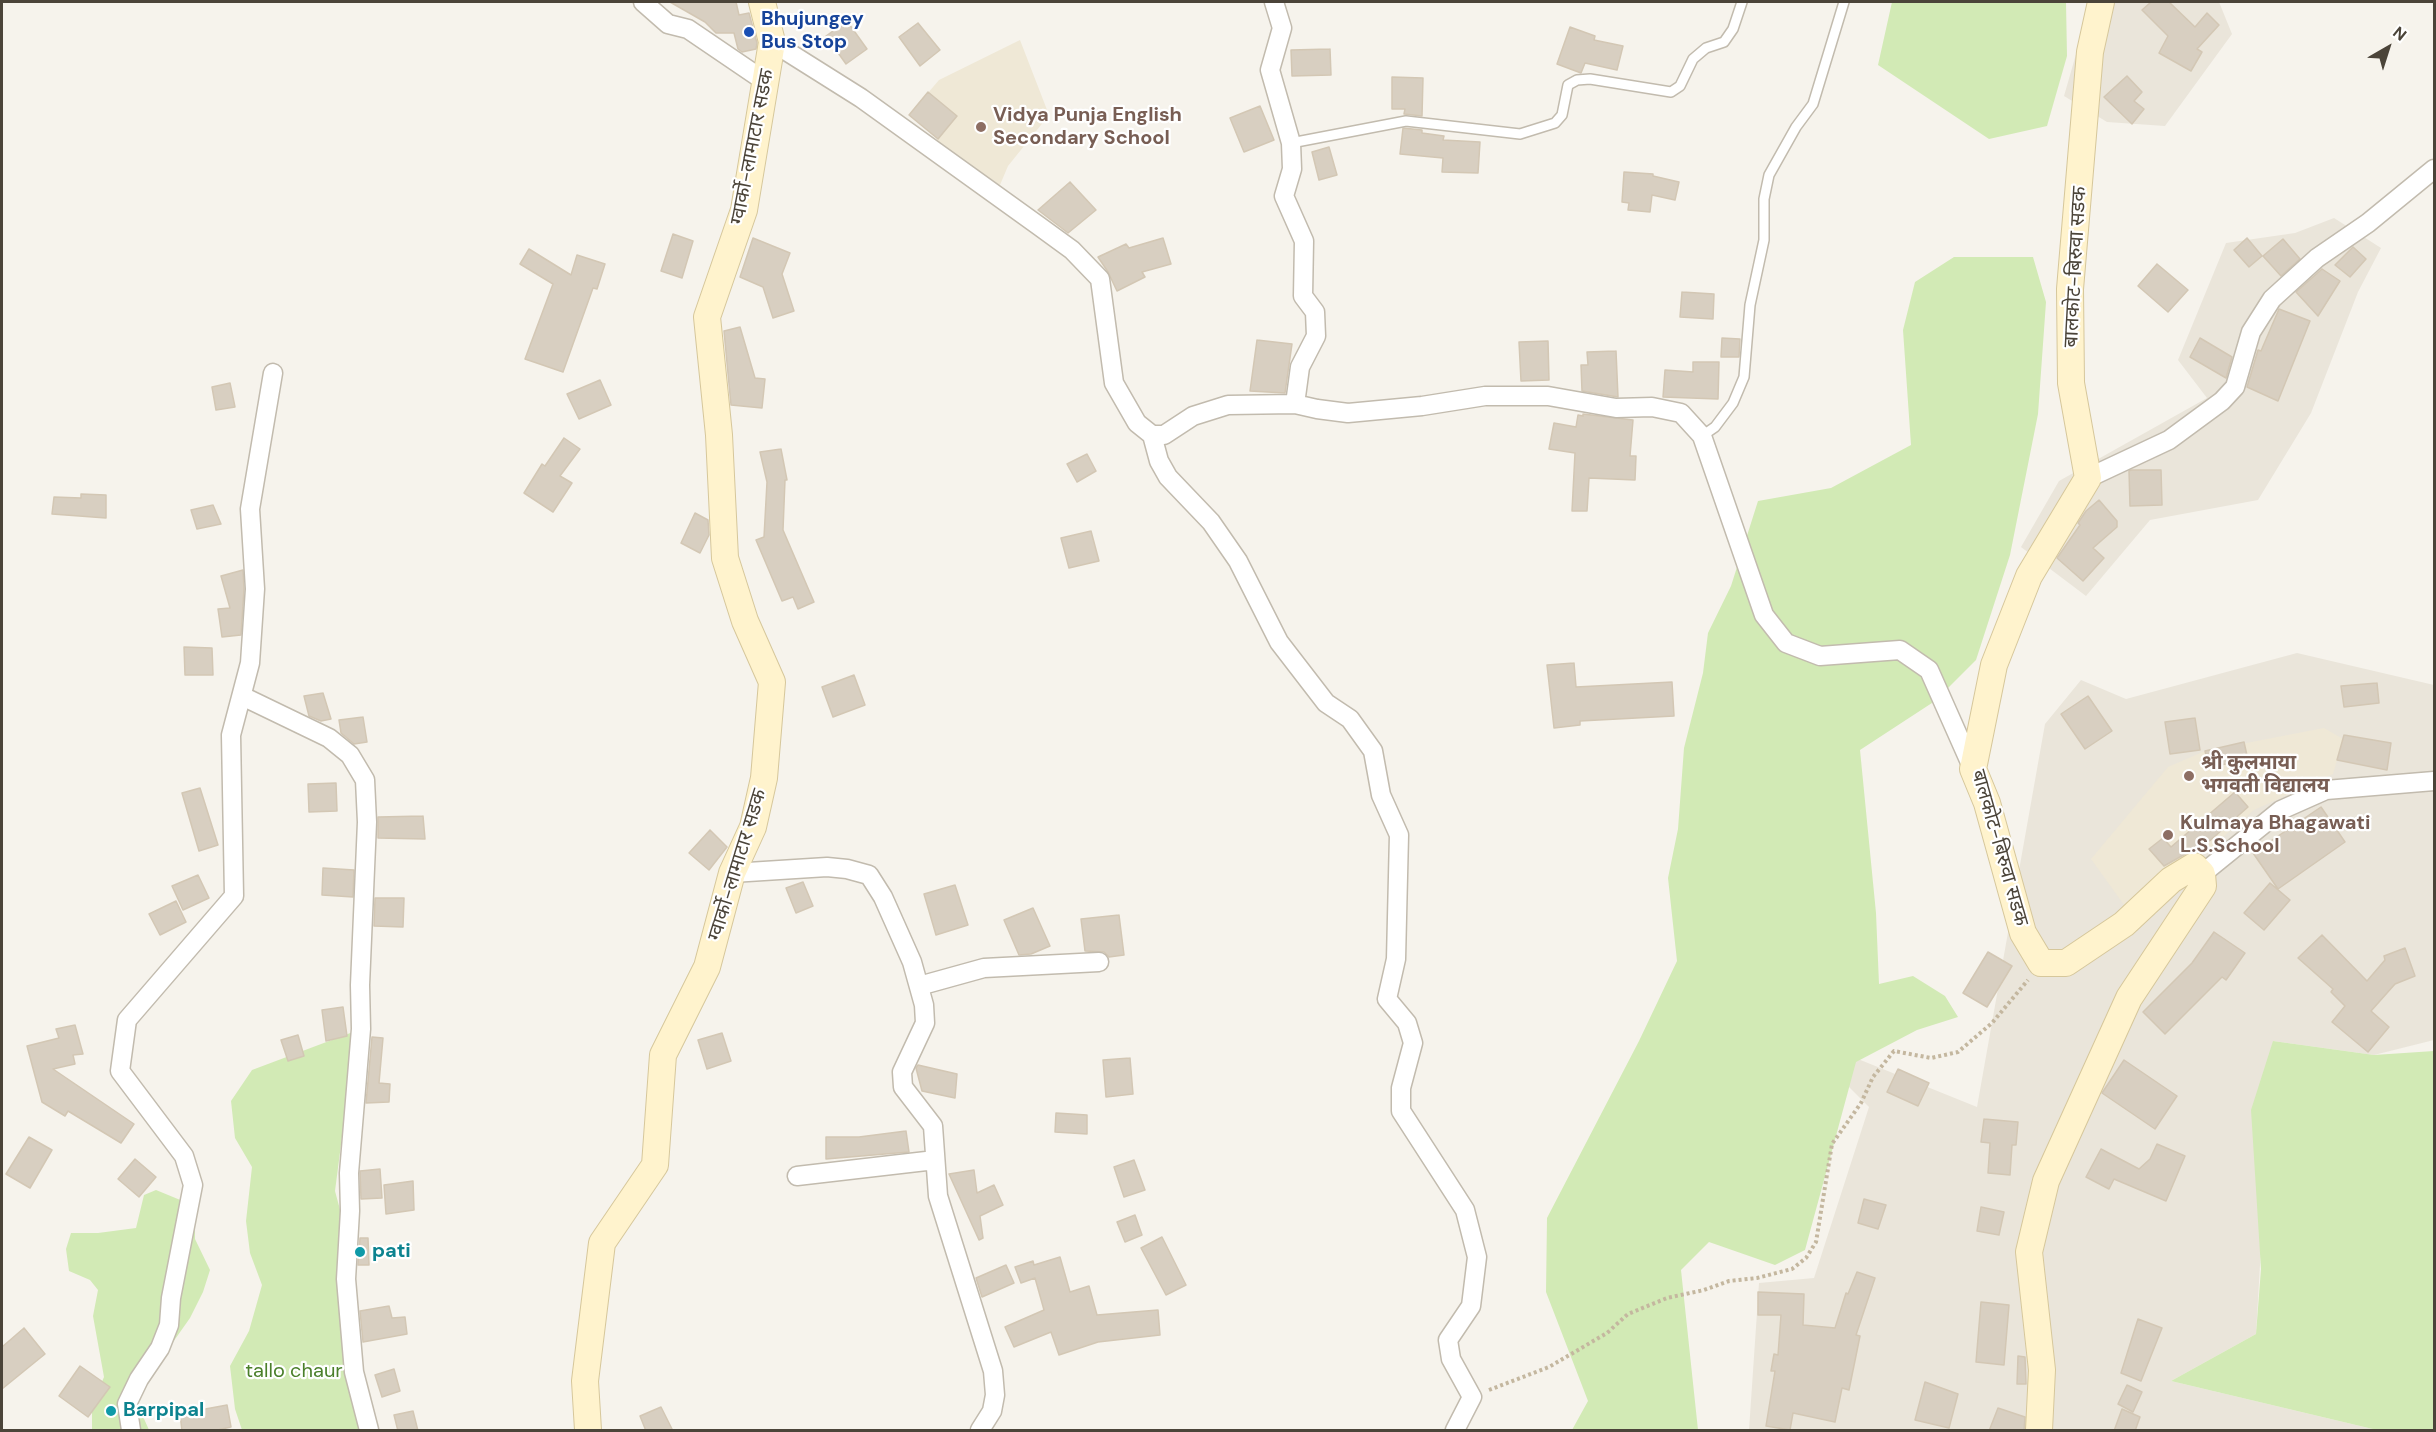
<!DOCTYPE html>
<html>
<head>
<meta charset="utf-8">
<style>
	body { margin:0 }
	#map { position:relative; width:2436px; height:1432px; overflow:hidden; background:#f6f3ec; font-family:"DM Sans",sans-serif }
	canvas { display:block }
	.frame { position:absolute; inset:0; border:3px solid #4b4439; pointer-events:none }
	.north { position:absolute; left:2358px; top:18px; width:60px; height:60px; -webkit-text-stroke:4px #fff; paint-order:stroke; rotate:39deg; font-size:16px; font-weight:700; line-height:24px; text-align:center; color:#4b4439 }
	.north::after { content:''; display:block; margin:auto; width:21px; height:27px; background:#4b4439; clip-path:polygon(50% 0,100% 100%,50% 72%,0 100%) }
</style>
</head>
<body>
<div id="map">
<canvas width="2436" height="1432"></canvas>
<div class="frame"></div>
<div class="north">N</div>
</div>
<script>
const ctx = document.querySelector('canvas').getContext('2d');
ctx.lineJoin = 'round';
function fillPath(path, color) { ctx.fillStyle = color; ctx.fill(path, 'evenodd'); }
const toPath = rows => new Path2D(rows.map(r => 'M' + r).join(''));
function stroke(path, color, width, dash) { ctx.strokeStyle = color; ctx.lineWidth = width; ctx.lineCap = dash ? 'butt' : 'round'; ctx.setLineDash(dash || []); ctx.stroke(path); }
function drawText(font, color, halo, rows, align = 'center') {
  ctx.font = font + ' "DM Sans","Noto Sans Devanagari",sans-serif'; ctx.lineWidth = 4.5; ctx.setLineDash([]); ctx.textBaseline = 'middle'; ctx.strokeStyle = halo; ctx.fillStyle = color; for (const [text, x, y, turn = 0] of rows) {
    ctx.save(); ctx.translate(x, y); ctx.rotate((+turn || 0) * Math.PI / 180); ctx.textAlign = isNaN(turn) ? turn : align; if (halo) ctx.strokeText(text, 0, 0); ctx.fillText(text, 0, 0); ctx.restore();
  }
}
fillPath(toPath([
	[2091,2,2219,2,2232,34,2165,126,2107,122,2064,96],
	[2334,218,2381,248,2358,292,2311,413,2258,500,2150,520,2086,596,2021,547,2059,481,2207,398,2178,360,2226,243,2295,233],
	[2297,653,2434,685,2434,1040,2374,1055,2273,1041,2256,1334,2171,1381,2377,1430,1749,1430,1759,1283,1814,1278,1869,1107,1796,1034,1977,1107,2045,724,2081,680,2126,699]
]), '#eae5da');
fillPath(toPath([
	[1020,40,1049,115,1008,166,997,192,938,143,937,139,909,115,939,80],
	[2324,728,2343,739,2333,774,2254,810,2175,879,2127,909,2091,859,2168,767,2205,751]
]), '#efe8d6');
fillPath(toPath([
	[1892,2,2066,2,2067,56,2047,126,1989,139,1878,65],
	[1954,257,2033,257,2046,302,2038,414,2010,555,1976,660,1935,701,1860,750,1876,913,1879,984,1913,976,1945,996,1958,1017,1917,1030,1856,1062,1805,1250,1775,1265,1709,1242,1681,1270,1698,1430,1572,1430,1588,1401,1546,1292,1547,1218,1639,1041,1677,961,1668,878,1678,829,1684,748,1703,673,1708,633,1731,586,1758,501,1831,488,1911,445,1903,330,1915,282],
	[361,1029,346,1106,335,1191,346,1232,369,1430,242,1430,235,1409,230,1366,249,1331,262,1285,250,1253,246,1221,252,1167,235,1138,231,1101,252,1070],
	[2273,1041,2374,1055,2434,1051,2434,1430,2377,1430,2171,1381,2256,1334,2261,1269,2251,1110],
	[156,1190,190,1204,195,1220,195,1239,210,1270,203,1292,190,1318,154,1369,137,1403,149,1430,92,1430,92,1405,104,1377,93,1316,98,1290,90,1280,69,1271,66,1249,71,1233,98,1233,136,1228,144,1195]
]), '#d2eab5');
const building = toPath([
	[670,2,736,2,739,15,749,13,757,43,756,49,742,52,738,49,734,33,716,33,705,22,670,2],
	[2151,2,2169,2,2195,27,2207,13,2219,25,2197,49,2202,52,2191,71,2159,53,2168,36,2142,10,2151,2],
	[847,21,867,49,846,64,826,36,847,21],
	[918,23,940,50,920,66,899,37,918,23],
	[1570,27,1595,36,1594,40,1623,46,1617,70,1585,63,1581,73,1557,64,1570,27],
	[1330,49,1331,75,1292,76,1291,50,1330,49],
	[2127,76,2142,92,2134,101,2144,109,2132,124,2104,97,2127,76],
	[1392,77,1423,78,1422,116,1404,114,1405,109,1392,109,1392,77],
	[928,92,957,116,938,139,909,115,928,92],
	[1260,106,1274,140,1244,152,1230,118,1260,106],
	[1403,128,1422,130,1422,133,1444,136,1443,140,1480,142,1478,173,1442,172,1443,158,1400,154,1403,128],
	[1329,147,1337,175,1319,180,1312,152,1329,147],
	[1624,172,1653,174,1653,176,1679,182,1675,200,1652,195,1650,212,1628,210,1629,203,1622,202,1624,172],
	[1070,182,1096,210,1068,233,1038,210,1070,182],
	[673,234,693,241,682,278,661,271,673,234],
	[753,238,790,253,782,274,794,311,773,318,763,287,740,277,753,238],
	[1163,238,1171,264,1142,272,1145,277,1117,291,1108,272,1098,257,1126,244,1129,248,1163,238],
	[2247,238,2262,256,2249,267,2234,250,2247,238],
	[2283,239,2300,259,2281,276,2263,256,2283,239],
	[2353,247,2366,259,2350,277,2335,265,2353,247],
	[529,249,571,275,577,255,605,264,597,289,593,288,563,372,525,359,553,284,520,264,529,249],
	[2157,264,2188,290,2168,312,2138,286,2157,264],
	[2322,269,2340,281,2318,316,2296,292,2322,269],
	[1682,292,1714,294,1713,319,1680,317,1682,292],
	[2279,309,2310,321,2278,401,2247,387,2258,350,2261,351,2279,309],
	[740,327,755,378,765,379,762,408,731,405,724,331,740,327],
	[1722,338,1740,339,1739,357,1721,357,1722,338],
	[2200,338,2232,357,2226,378,2190,357,2200,338],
	[1257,340,1292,344,1285,393,1250,391,1257,340],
	[1548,341,1549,380,1521,381,1519,342,1548,341],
	[1616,351,1618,397,1582,391,1581,365,1588,365,1587,352,1616,351],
	[1693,362,1719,362,1718,399,1663,397,1665,370,1693,372,1693,362],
	[600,380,611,405,579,419,567,394,600,380],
	[230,383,235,407,216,410,212,387,230,383],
	[1583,414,1633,420,1630,456,1636,456,1635,480,1589,478,1587,511,1572,511,1575,453,1549,449,1554,423,1576,427,1578,415,1583,416,1583,414],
	[564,438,580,449,560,476,572,483,553,512,524,493,542,464,545,466,564,438],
	[781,449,787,480,785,480,783,530,814,602,798,609,793,597,782,601,756,540,764,537,767,482,760,452,781,449],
	[1087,454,1096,471,1077,482,1067,464,1087,454],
	[2131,470,2161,470,2162,505,2130,506,2129,471,2131,470],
	[81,494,106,495,106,518,52,514,54,497,81,498,81,494],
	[2099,500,2117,521,2117,527,2093,548,2104,558,2083,581,2057,558,2080,525,2078,523,2086,511,2099,500],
	[213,505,221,524,197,529,191,510,213,505],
	[695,513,708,520,709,535,700,553,681,543,695,513],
	[1091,531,1099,561,1069,568,1061,538,1091,531],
	[243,570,244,589,241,635,222,637,218,609,230,608,221,576,243,570],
	[184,647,212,648,213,675,185,675,184,647],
	[1574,663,1576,687,1672,682,1674,716,1580,721,1580,725,1554,728,1547,665,1574,663],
	[854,675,865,705,833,717,822,687,854,675],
	[2377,683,2379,703,2344,707,2341,686,2377,683],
	[323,693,331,719,321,721,309,716,304,696,323,693],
	[2088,696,2112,731,2085,749,2061,714,2088,696],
	[363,717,367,742,354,744,341,733,339,720,363,717],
	[2195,718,2200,750,2170,754,2165,722,2195,718],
	[2344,735,2391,743,2387,770,2337,760,2344,735],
	[2244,742,2248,760,2209,767,2205,751,2244,742],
	[336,783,337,811,309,812,308,784,336,783],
	[200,788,218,845,199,851,182,793,200,788],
	[2235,792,2248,807,2197,852,2187,853,2164,866,2149,849,2163,838,2171,847,2235,792],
	[2321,807,2345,842,2278,889,2253,853,2321,807],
	[423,816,425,839,378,838,378,817,423,816],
	[710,830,727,847,709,870,689,853,710,830],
	[323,868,354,870,353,897,322,895,323,868],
	[198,875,209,898,183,910,172,886,198,875],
	[803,882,813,906,796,913,786,888,803,882],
	[2270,883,2290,900,2264,930,2244,913,2270,883],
	[955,885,968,925,936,935,924,894,955,885],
	[375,898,404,898,403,927,374,926,375,898],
	[176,901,186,922,160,935,149,914,176,901],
	[1033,908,1050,946,1031,954,1019,955,1004,920,1033,908],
	[1119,915,1124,955,1109,957,1104,952,1085,951,1081,919,1119,915],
	[2214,932,2245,953,2226,980,2222,977,2165,1034,2143,1012,2192,963,2214,932],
	[2322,935,2367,981,2385,960,2384,956,2405,948,2415,976,2395,984,2371,1011,2389,1027,2368,1052,2332,1022,2345,1006,2331,992,2333,989,2298,958,2322,935],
	[1988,952,2012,966,1987,1007,1963,993,1988,952],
	[343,1007,347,1036,326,1041,322,1010,343,1007],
	[75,1025,83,1054,73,1055,75,1064,53,1069,134,1124,121,1143,68,1111,65,1116,42,1102,27,1046,59,1038,56,1029,75,1025],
	[722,1033,731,1061,707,1069,698,1040,722,1033],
	[298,1035,304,1056,288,1061,281,1040,298,1035],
	[372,1037,383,1038,379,1083,390,1084,389,1102,366,1103,372,1037],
	[1130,1058,1133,1094,1106,1097,1103,1060,1130,1058],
	[2124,1060,2177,1096,2155,1129,2102,1093,2124,1060],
	[918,1065,957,1074,955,1098,922,1091,916,1068,918,1065],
	[1898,1069,1929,1083,1918,1106,1887,1092,1898,1069],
	[1056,1113,1087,1115,1087,1134,1055,1132,1056,1113],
	[1984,1119,2018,1122,2016,1145,2012,1145,2010,1175,1988,1173,1990,1143,1981,1142,1984,1119],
	[906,1131,909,1152,826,1159,826,1137,859,1137,906,1131],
	[29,1137,52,1150,30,1188,6,1174,29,1137],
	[2157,1144,2185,1156,2166,1201,2114,1179,2109,1189,2086,1177,2101,1149,2139,1169,2150,1159,2157,1144],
	[135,1159,156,1177,139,1197,118,1179,135,1159],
	[1134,1160,1145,1190,1124,1197,1114,1167,1134,1160],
	[380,1169,382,1198,361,1199,360,1171,380,1169],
	[974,1170,977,1193,994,1185,1003,1205,980,1216,983,1238,979,1240,949,1174,974,1170],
	[413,1181,414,1210,386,1214,384,1185,413,1181],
	[1864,1199,1886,1205,1878,1229,1858,1223,1864,1199],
	[1981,1207,2004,1212,1999,1235,1977,1231,1981,1207],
	[1135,1215,1142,1235,1125,1242,1117,1222,1135,1215],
	[1162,1237,1186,1285,1166,1295,1141,1248,1162,1237],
	[360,1238,368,1238,369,1265,358,1265,360,1238],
	[1060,1257,1070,1292,1089,1286,1097,1315,1158,1310,1160,1335,1098,1342,1059,1355,1051,1332,1014,1347,1005,1327,1044,1310,1035,1278,1021,1283,1015,1267,1033,1261,1034,1265,1060,1257],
	[1006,1265,1014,1283,982,1297,976,1278,1006,1265],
	[1857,1272,1875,1278,1856,1335,1860,1336,1849,1390,1842,1388,1835,1422,1793,1413,1790,1430,1766,1426,1775,1371,1771,1371,1774,1354,1778,1355,1781,1315,1758,1315,1758,1292,1804,1294,1803,1325,1835,1328,1846,1293,1848,1294,1857,1272],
	[1981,1302,2009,1305,2004,1365,1976,1362,1981,1302],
	[389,1306,392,1318,405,1317,407,1334,363,1342,360,1311,389,1306],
	[2138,1319,2162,1328,2141,1381,2121,1373,2138,1319],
	[24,1328,45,1354,2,1389,2,1347,24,1328],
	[2018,1356,2025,1357,2026,1384,2017,1384,2018,1356],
	[80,1366,110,1387,88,1417,59,1396,80,1366],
	[394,1369,400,1391,382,1397,375,1375,394,1369],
	[1925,1382,1958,1394,1949,1428,1915,1420,1925,1382],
	[2127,1385,2142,1392,2133,1412,2118,1404,2127,1385],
	[227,1405,231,1427,213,1431,182,1431,180,1414,200,1412,200,1410,227,1405],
	[661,1407,673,1431,646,1431,640,1416,661,1407],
	[1998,1408,2025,1417,2024,1431,1989,1431,1998,1408],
	[2122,1409,2140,1417,2135,1431,2114,1431,2122,1409],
	[413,1411,418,1431,398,1431,394,1415,413,1411]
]);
fillPath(building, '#d8cfc1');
stroke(building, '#d3c7b4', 1.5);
const lane = toPath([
	[1291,143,1406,121,1520,134,1555,123,1562,115,1568,85,1577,80,1590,79,1671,92,1680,86,1693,59,1706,48,1724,42,1733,29,1742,2],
	[1702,436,1715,427,1733,403,1744,377,1750,305,1764,240,1764,199,1769,175,1796,127,1813,104,1844,2]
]);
const street = toPath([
	[643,2,668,24,688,29,766,82],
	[1274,2,1282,28,1270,70,1291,143,1292,169,1284,196,1304,241,1303,296,1315,312,1316,336,1300,367,1295,404,1317,409,1348,413,1422,406,1485,396,1548,396,1616,408,1652,407,1681,413,1702,436,1764,615,1786,643,1820,656,1900,650,1929,670,1973,769],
	[772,42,861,98,1039,226,1072,250,1100,279,1114,383,1137,423,1152,435,1164,435,1193,416,1228,405,1295,404],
	[1152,435,1159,461,1168,477,1211,522,1238,561,1279,642,1326,703,1350,719,1373,751,1381,795,1399,835,1396,959,1387,999,1407,1023,1413,1043,1401,1088,1401,1111,1465,1210,1477,1257,1471,1306,1448,1340,1451,1359,1472,1397,1455,1430],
	[2088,478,2169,440,2222,401,2235,387,2251,332,2272,299,2317,258,2368,223,2434,169],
	[242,696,329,738,350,755,365,780,367,822,360,985,361,1029,349,1173,350,1211,346,1279,354,1372,369,1430],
	[732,873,827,867,847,869,869,875,883,897,912,962,924,1005,925,1023,902,1072,903,1087,933,1126,938,1196,993,1371,995,1395,992,1411,980,1430],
	[2202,874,2281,810,2326,790,2434,781],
	[919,986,984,968,1099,962],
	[797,1176,935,1160],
	[131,1430,127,1404,139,1379,160,1348,169,1325,171,1298,193,1185,184,1156,120,1071,127,1020,234,896,231,735,250,663,255,589,250,509,273,373]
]);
const secondary = toPath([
	[588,1430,585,1381,602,1243,655,1165,663,1055,707,967,732,873,753,827,764,778,772,682,745,621,725,558,719,435,707,317,744,210,772,42,762,2],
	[2039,1430,2042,1370,2029,1252,2046,1181,2129,998,2203,886,2202,874,2194,866,2171,880,2124,924,2066,963,2041,963,2023,933,1987,803,1973,769,1994,665,2029,576,2088,478,2071,383,2070,289,2090,52,2101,2]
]);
stroke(lane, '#c2bbae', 12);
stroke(street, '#c2bbae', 21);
stroke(secondary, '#d6c79b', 28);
stroke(toPath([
	[1489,1390,1549,1367,1607,1333,1628,1314,1667,1298,1704,1290,1729,1281,1757,1278,1792,1269,1806,1258,1816,1242,1832,1144,1861,1103,1873,1077,1894,1051,1931,1058,1958,1052,1992,1023,2028,980]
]), '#c4b79f', 4, [3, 3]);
stroke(lane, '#fff', 9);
stroke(street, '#fff', 18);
stroke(secondary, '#fff3cd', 26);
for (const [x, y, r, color] of [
	[749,32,6,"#1a4fb4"],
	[981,127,6,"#8d6e63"],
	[2189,776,6,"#8d6e63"],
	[2168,835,6,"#8d6e63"],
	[360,1252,6,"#0f9aa8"],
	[111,1411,6,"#0f9aa8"]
]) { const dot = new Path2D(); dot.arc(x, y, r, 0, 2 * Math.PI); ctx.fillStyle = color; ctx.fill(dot); stroke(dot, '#fff', 2); }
drawText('bold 20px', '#164399', '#fff', [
	["Bhujungey",761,20],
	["Bus Stop",761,43]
], 'left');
drawText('bold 20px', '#785e54', '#fff', [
	["Vidya Punja English",993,116],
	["Secondary School",993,139],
	["श्री कुलमाया",2201,764],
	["भगवती विद्यालय",2201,787],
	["Kulmaya Bhagawati",2180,824],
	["L.S.School",2180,847]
], 'left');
drawText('20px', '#4b4439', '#fff', [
	["ग्वार्को-लामाटार सडक",753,147,-79],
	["बालकोट-बिरुवा सडक",2076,267,-87],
	["बालकोट-बिरुवा सडक",1999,848,74],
	["ग्वार्को-लामाटार सडक",738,865,-73]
]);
drawText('bold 20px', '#0d838f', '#fff', [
	["pati",372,1252],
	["Barpipal",123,1411]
], 'left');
drawText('20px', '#4a7f2a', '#fff', [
	["tallo chaur",294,1372]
]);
</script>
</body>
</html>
